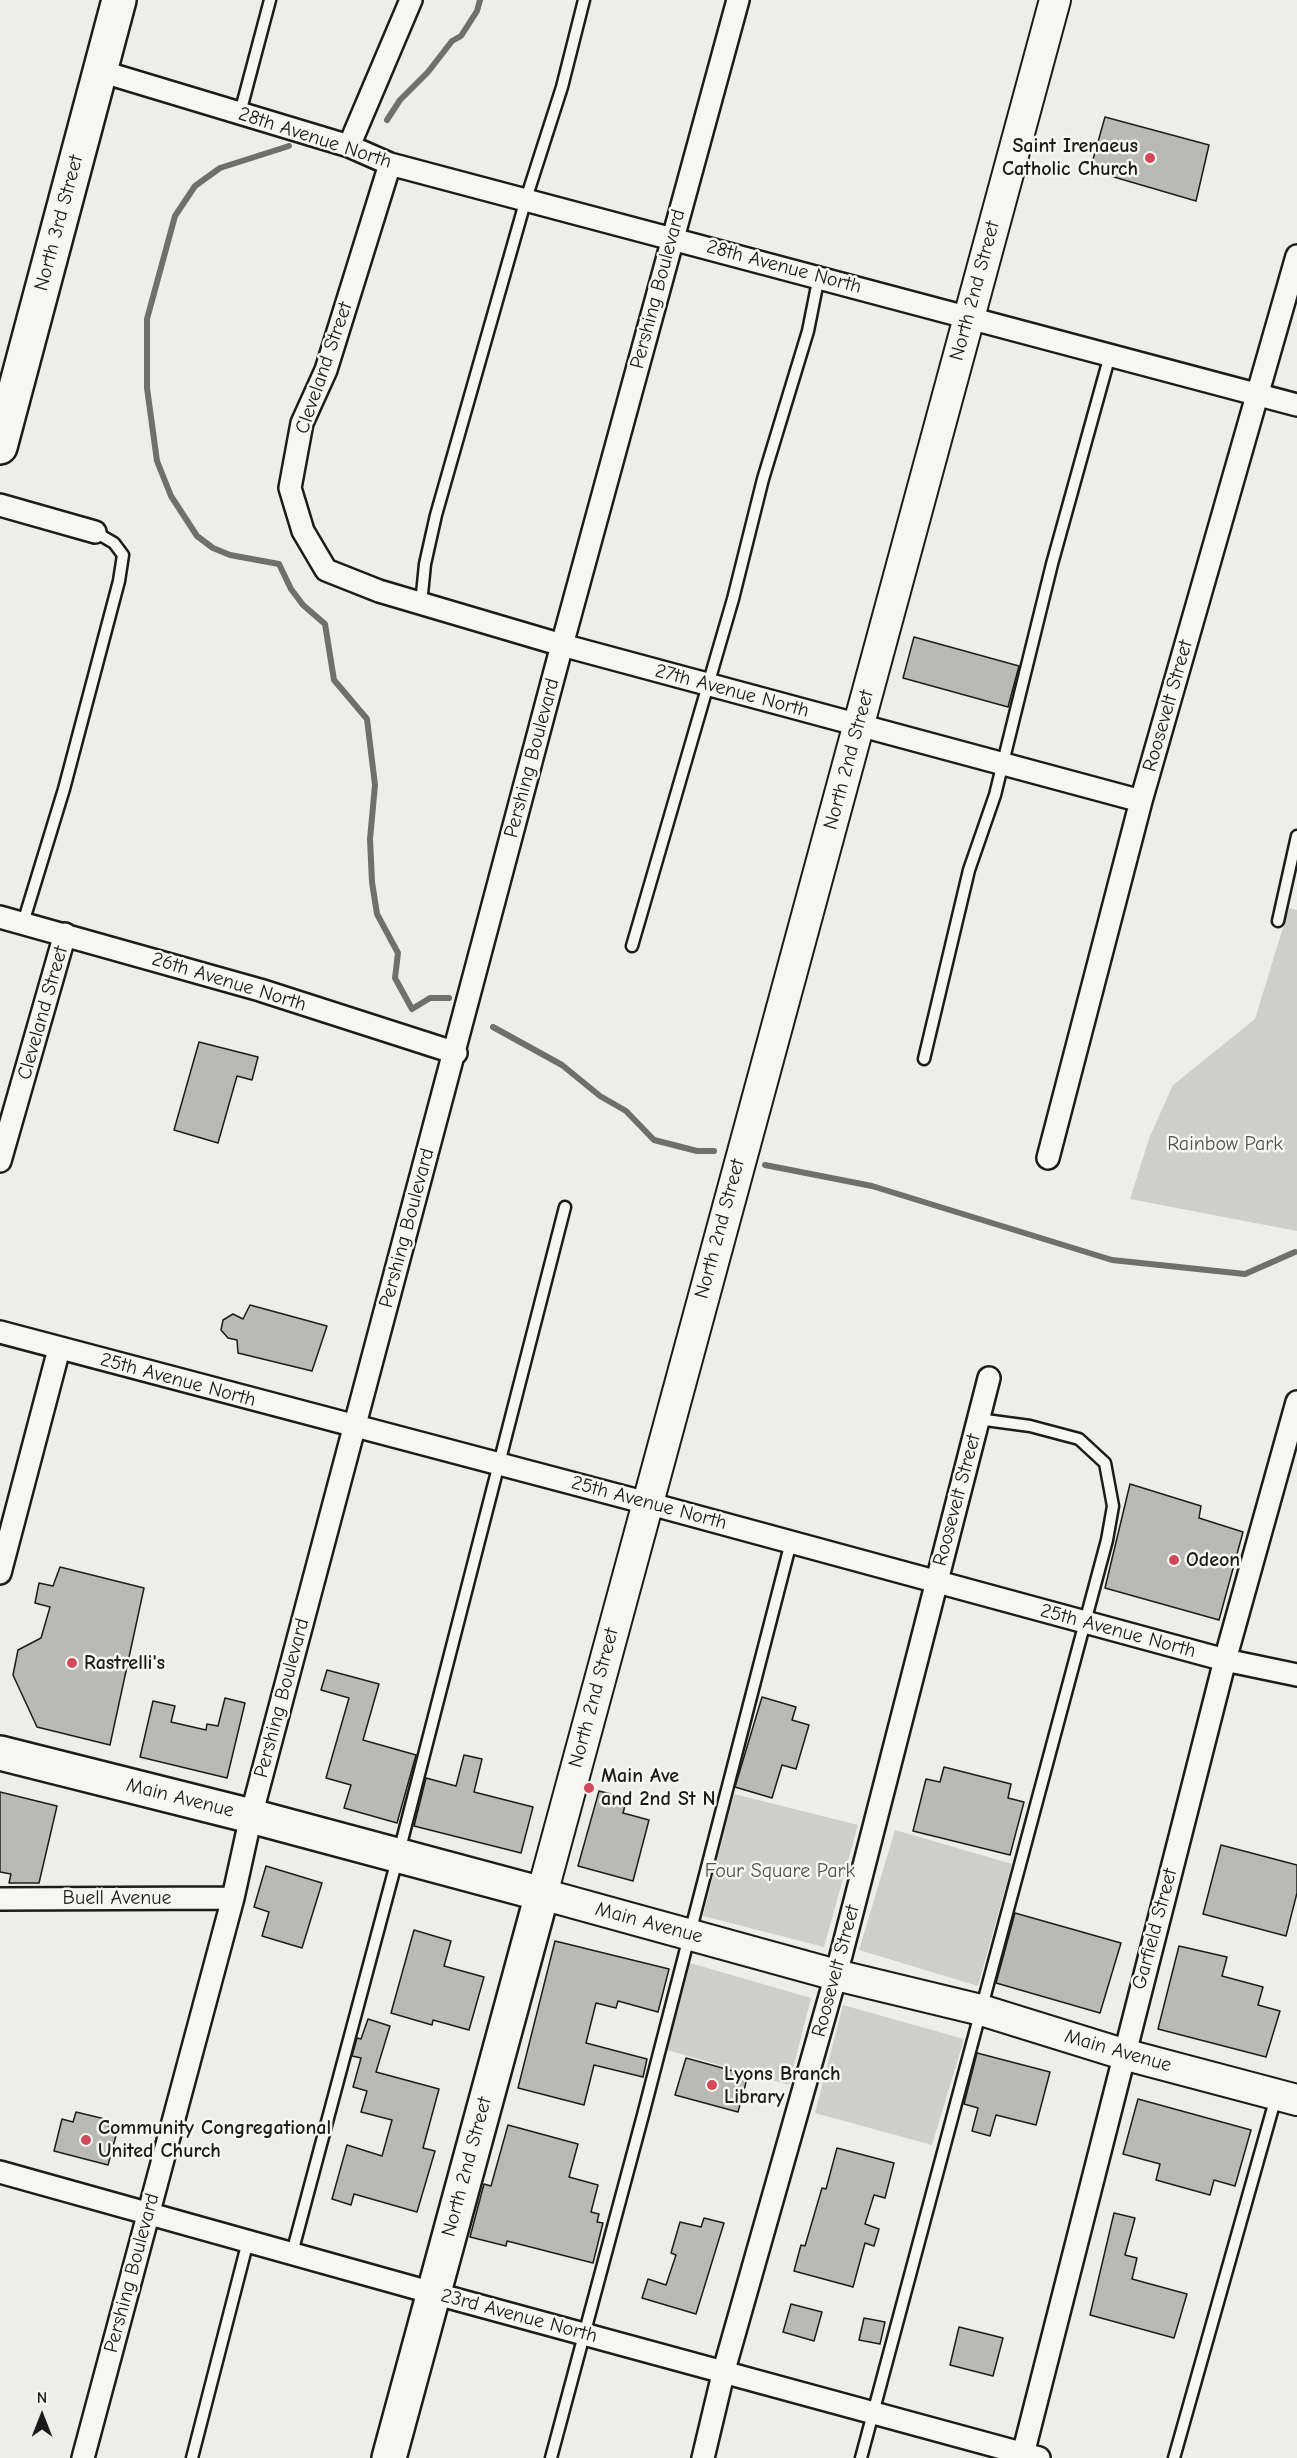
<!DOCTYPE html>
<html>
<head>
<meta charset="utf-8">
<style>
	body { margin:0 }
	#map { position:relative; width:1297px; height:2458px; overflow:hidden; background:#edede9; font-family:"Comic Neue",sans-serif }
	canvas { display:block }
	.north { position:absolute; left:12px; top:2386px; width:60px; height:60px; -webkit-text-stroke:4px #f6f6f2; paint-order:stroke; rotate:0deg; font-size:16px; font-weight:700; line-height:24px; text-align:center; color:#1c1c1c }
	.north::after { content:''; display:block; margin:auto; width:21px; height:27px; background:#1c1c1c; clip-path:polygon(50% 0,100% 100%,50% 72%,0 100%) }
</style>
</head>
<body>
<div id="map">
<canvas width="1297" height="2458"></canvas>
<div class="north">N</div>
</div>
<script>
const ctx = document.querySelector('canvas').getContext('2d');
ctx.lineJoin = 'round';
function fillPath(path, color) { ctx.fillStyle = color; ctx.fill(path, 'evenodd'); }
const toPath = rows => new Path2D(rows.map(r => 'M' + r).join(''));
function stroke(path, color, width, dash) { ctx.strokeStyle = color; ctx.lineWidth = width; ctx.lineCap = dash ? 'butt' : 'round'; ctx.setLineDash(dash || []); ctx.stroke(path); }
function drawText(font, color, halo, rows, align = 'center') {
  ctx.font = font + ' "Comic Neue",sans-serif'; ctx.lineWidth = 5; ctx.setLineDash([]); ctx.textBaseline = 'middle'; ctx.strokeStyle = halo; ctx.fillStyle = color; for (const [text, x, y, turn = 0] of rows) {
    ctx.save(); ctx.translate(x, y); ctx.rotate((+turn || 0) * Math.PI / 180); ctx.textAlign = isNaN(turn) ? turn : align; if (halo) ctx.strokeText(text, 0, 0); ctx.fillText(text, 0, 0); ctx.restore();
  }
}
fillPath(toPath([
	[1289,908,1297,910,1297,1231,1130,1199,1150,1136,1173,1085,1255,1019],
	[734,1794,858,1825,824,1947,703,1916],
	[895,1830,1012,1864,978,1986,859,1950],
	[690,1963,811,1998,789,2085,667,2050],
	[843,2005,964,2039,932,2145,815,2113]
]), '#cececb');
stroke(toPath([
	[387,120,400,100,428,72,452,41,461,36,477,11,480,0],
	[289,146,220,168,195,186,175,216,147,319,147,388,157,461,171,496,197,536,213,548,230,555,279,564,291,589,303,605,325,624,334,680,367,719,375,785,370,839,372,882,377,914,398,953,395,978,412,1009,430,998,449,998],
	[493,1027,562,1065,600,1096,626,1111,654,1140,697,1151,714,1151],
	[765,1165,872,1186,1112,1260,1245,1274,1295,1252]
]), '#6f6f6d', 6);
const building = toPath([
	[1105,117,1209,145,1196,201,1090,170,1105,117],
	[914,637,1019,666,1008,707,903,678,914,637],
	[199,1042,258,1057,252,1080,237,1076,218,1143,174,1130,199,1042],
	[250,1305,327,1326,312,1371,238,1353,237,1340,228,1338,221,1330,223,1320,233,1314,243,1319,250,1305],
	[1130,1484,1201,1506,1199,1518,1243,1532,1219,1620,1105,1588,1130,1484],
	[60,1567,144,1588,110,1745,37,1727,13,1675,18,1650,41,1638,50,1607,35,1603,39,1583,53,1586,60,1567],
	[327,1670,379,1684,363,1740,416,1755,397,1823,344,1808,351,1785,326,1778,349,1698,321,1690,327,1670],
	[762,1697,796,1707,792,1720,809,1725,796,1769,782,1765,772,1798,735,1787,762,1697],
	[225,1698,245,1703,227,1778,140,1757,153,1701,175,1706,171,1722,206,1730,207,1724,218,1726,225,1698],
	[464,1755,482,1759,474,1792,533,1807,521,1853,414,1826,426,1778,456,1786,464,1755],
	[944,1767,1011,1784,1008,1798,1024,1802,1010,1855,913,1831,926,1779,940,1782,944,1767],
	[599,1791,627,1798,623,1813,649,1820,633,1881,578,1866,599,1791],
	[0,1792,57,1806,39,1883,9,1883,11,1874,0,1872,0,1792],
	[1221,1845,1297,1865,1297,1893,1286,1936,1203,1914,1221,1845],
	[266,1866,322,1883,302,1948,262,1936,269,1912,254,1907,266,1866],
	[1015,1913,1121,1943,1100,2013,996,1983,1015,1913],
	[414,1930,451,1941,444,1966,484,1977,469,2030,433,2020,432,2025,391,2013,414,1930],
	[555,1941,669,1969,658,2012,618,2001,616,2008,596,2003,586,2043,647,2059,643,2077,594,2065,584,2105,518,2088,555,1941],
	[1179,1946,1227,1957,1222,1976,1263,1987,1258,2005,1280,2011,1266,2057,1158,2029,1179,1946],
	[368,2019,390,2026,376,2072,439,2089,423,2148,435,2151,417,2212,354,2194,351,2205,332,2199,347,2145,382,2156,392,2120,361,2112,367,2091,353,2087,361,2058,352,2056,357,2038,361,2039,368,2019],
	[977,2053,1050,2072,1036,2125,996,2115,990,2136,972,2131,978,2108,964,2104,977,2053],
	[686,2058,748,2075,738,2112,675,2095,686,2058],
	[1138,2099,1251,2130,1235,2186,1214,2180,1210,2195,1156,2180,1160,2164,1123,2154,1138,2099],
	[76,2112,109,2120,108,2126,118,2128,108,2165,54,2151,62,2119,73,2122,76,2112],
	[508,2125,578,2144,569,2177,598,2185,591,2212,599,2214,597,2222,603,2223,593,2263,507,2241,506,2246,470,2237,484,2184,491,2186,508,2125],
	[837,2148,894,2163,885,2198,874,2195,865,2224,879,2229,874,2246,865,2243,853,2287,794,2271,801,2245,805,2246,822,2188,826,2189,837,2148],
	[1114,2213,1135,2218,1125,2255,1137,2258,1132,2279,1187,2294,1174,2338,1090,2315,1114,2213],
	[704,2218,724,2223,696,2314,642,2298,648,2279,666,2285,676,2255,671,2253,680,2222,701,2227,704,2218],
	[791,2304,822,2312,814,2341,783,2332,791,2304],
	[864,2318,885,2322,880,2344,859,2340,864,2318],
	[959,2327,1003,2338,993,2376,950,2365,959,2327]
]);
fillPath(building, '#b9b9b6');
stroke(building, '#1c1c1c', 1.5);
const lane = toPath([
	[240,113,270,0],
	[421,604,425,564,436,515,526,199,562,87,584,0],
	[1278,921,1297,836],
	[23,923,64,789,119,581,123,555,114,543,95,532],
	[632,946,733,599,763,479,808,331,819,276],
	[924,1059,969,870,995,795,1052,564,1110,355],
	[292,2253,398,1856,565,1207],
	[192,2458,248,2241],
	[551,2458,643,2115,791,1542],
	[861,2458,1107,1540,1113,1506,1105,1463,1079,1439,1030,1426,978,1419],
	[1174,2458,1276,2097]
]);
const street = toPath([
	[100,71,349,146,390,164,1297,405],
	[349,146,411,0],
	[390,164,326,370,302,423,290,488,303,531,326,570,379,591,562,645,1141,801],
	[0,505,95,532],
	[0,917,260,990,456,1053],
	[1048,1158,1141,801,1297,256],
	[0,1161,65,934],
	[0,1332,647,1503,1225,1660,1297,1675],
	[0,1573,59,1349],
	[0,1899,233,1898],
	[0,2172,433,2293,1039,2458],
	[83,2458,233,1898,251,1816,562,645,738,0],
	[703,2458,724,2370,836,1975,989,1378],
	[1022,2458,1225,1660,1297,1402]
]);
const secondary = toPath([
	[1055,0,542,1894,836,1975,981,2010,1123,2054,1297,2100]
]);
const primary = toPath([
	[0,447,119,0],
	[0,1753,251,1816,542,1894,389,2458]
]);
stroke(lane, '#1c1c1c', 15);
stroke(street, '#1c1c1c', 26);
stroke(secondary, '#1c1c1c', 34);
stroke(primary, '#1c1c1c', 38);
stroke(lane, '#f6f6f2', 10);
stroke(street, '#f6f6f2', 21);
stroke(secondary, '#f6f6f2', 30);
stroke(primary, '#f6f6f2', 33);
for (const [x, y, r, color] of [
	[1150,158,6,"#d1495b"],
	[1174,1560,6,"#d1495b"],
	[72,1663,6,"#d1495b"],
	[589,1788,6,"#d1495b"],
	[712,2085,6,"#d1495b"],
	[86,2140,6,"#d1495b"]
]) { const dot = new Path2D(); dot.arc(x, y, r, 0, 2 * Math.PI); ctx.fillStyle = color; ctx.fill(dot); stroke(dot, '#f6f6f2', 2); }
drawText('20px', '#1c1c1c', '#f6f6f2', [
	["28th Avenue North",315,138,18],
	["North 3rd Street",59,223,-75],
	["28th Avenue North",784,267,15],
	["Pershing Boulevard",658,289,-75],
	["North 2nd Street",975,291,-75],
	["Cleveland Street",324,368,-71],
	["27th Avenue North",732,691,15],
	["Roosevelt Street",1168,706,-74],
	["Pershing Boulevard",532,758,-75],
	["North 2nd Street",849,760,-75],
	["26th Avenue North",229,982,17],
	["Cleveland Street",43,1013,-74],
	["Pershing Boulevard",407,1228,-75],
	["North 2nd Street",720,1229,-75],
	["25th Avenue North",178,1380,15],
	["Roosevelt Street",957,1500,-75],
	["25th Avenue North",649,1503,15],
	["25th Avenue North",1118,1631,15],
	["Pershing Boulevard",282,1698,-75],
	["North 2nd Street",594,1698,-75],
	["Main Avenue",180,1798,14],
	["Buell Avenue",117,1898],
	["Main Avenue",649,1923,15],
	["Garfield Street",1155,1929,-75],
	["Roosevelt Street",836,1971,-75],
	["Main Avenue",1118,2051,16],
	["North 2nd Street",467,2167,-75],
	["Pershing Boulevard",132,2273,-75],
	["23rd Avenue North",519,2316,15]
]);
drawText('bold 20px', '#1c1c1c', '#f6f6f2', [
	["Saint Irenaeus",1138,146,"right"],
	["Catholic Church",1138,169,"right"],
	["Odeon",1186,1560],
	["Rastrelli's",84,1663],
	["Main Ave",601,1776],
	["and 2nd St N",601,1799],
	["Lyons Branch",724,2074],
	["Library",724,2097],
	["Community Congregational",98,2128],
	["United Church",98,2151]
], 'left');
drawText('20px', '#515151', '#f6f6f2', [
	["Rainbow Park",1225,1144],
	["Four Square Park",780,1871]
]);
</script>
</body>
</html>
